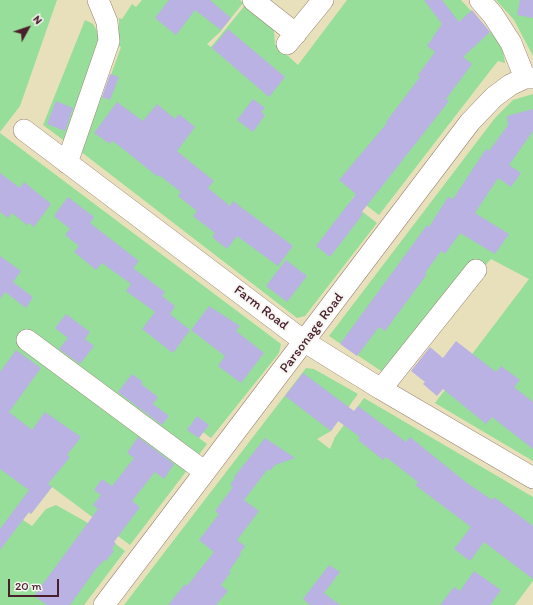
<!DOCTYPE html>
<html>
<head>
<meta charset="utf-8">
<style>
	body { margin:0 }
	#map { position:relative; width:533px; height:605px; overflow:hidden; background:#e8e0bb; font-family:Itim,sans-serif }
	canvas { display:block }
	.north { position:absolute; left:8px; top:8px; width:40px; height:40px; -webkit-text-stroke:3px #f6f6f2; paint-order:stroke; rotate:50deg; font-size:11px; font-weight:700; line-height:16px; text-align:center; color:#4a1f2b }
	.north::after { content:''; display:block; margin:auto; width:14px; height:18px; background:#4a1f2b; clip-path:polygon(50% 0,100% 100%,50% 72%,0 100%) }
	.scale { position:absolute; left:8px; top:579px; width:51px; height:18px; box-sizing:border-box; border:2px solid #4a1f2b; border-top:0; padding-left:5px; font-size:12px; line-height:14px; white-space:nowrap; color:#4a1f2b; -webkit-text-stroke:3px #f6f6f2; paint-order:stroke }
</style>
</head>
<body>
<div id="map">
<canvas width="533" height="605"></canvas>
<div class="north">N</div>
<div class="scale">20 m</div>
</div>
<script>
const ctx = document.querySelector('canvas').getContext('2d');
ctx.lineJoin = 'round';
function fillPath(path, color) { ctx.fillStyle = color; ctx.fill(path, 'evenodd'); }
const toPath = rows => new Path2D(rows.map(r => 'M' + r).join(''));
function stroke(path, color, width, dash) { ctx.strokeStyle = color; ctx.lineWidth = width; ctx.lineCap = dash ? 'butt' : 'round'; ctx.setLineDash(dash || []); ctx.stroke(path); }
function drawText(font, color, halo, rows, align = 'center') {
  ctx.font = font + ' Itim,sans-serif'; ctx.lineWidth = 4; ctx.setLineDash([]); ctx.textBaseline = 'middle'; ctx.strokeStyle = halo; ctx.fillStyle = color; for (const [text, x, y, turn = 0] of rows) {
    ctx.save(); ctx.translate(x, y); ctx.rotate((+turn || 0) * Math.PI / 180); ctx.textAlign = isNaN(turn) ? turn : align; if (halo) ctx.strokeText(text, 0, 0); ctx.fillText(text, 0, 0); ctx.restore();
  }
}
fillPath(toPath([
	[0,0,57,0,20,106,0,132],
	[142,0,240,0,243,3,220,32,207,44,211,47,246,4,273,19,275,44,298,65,347,0,461,0,495,37,503,51,505,63,498,61,490,71,379,215,354,196,350,202,377,223,305,316,297,318,80,151,101,97,103,97,121,47,119,46,119,18,122,19,132,4,136,7],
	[496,0,533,0,533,56,514,20],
	[85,20,93,24,97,31,99,40,66,142,43,125],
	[533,94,533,461,435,403,529,279,491,259,387,375,329,336,495,118,513,100],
	[0,133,281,344,279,353,211,438,203,432,199,438,207,444,130,545,52,487,31,514,29,512,23,520,32,526,46,509,56,505,88,523,125,551,84,605,0,605],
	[306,368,314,369,358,394,331,431,317,439,330,449,335,437,364,398,533,497,533,581,515,605,124,605]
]), '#96de99');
fillPath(toPath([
	[169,0,210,0,231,18,221,30,195,10,176,35,155,18],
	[424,0,442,0,459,22,472,10,490,32,463,57,472,64,446,99,449,101,361,213,363,214,330,257,316,246,356,194,339,180,387,123,386,122,420,77,418,75,435,52,427,46,442,24],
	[520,0,533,0,533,18,517,15],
	[228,29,285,77,269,97,212,48],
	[110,74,119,77,110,100,102,97],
	[253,99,265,108,261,112,265,115,253,132,237,120],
	[56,101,73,108,65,131,47,124],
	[117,102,143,121,157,104,175,119,179,114,195,127,177,151,214,181,208,188,230,206,233,201,293,246,278,266,237,236,227,249,212,237,215,233,193,216,197,211,178,196,181,192,159,175,158,177,118,145,112,141,110,144,94,133],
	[533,109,533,131,509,165,521,173,511,187,498,178,475,213,509,234,495,254,460,233,445,254,441,251,425,273,427,274,385,331,379,327,357,356,340,344,427,225,429,227,448,197,453,199,486,149,489,151,508,125,507,116],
	[0,173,20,188,24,182,51,204,34,227,29,223,27,225,12,213,8,218,0,212],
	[68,197,94,217,90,223,139,261,133,268,165,292,162,296,175,306,170,314,190,330,173,353,142,329,155,312,126,291,131,284,102,263,96,270,74,252,79,246,65,235,70,229,54,216],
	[0,256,21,271,13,282,33,297,26,308,5,292,0,299],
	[286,260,307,276,287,302,266,286],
	[209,306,240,326,236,331,264,353,241,383,218,366,225,356,191,330],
	[66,314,90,332,85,339,94,346,80,364,59,349,68,338,55,328],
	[456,341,496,372,501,366,520,380,514,387,533,402,533,449,492,417,486,424,443,389,437,396,423,384,425,382,411,371,430,347,443,358],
	[16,350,41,368,9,412,32,430,45,412,81,437,67,455,70,457,48,484,52,487,31,514,29,512,0,550,0,529,29,490,0,469,0,372],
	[303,373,354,411,358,406,406,442,410,437,467,483,492,500,494,497,533,526,533,579,484,542,470,561,454,549,471,527,415,485,418,482,386,457,383,460,358,440,360,437,338,421,331,431,285,396],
	[132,374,143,382,141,384,158,397,153,404,169,416,162,425,118,392],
	[197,416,209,425,199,438,187,430],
	[138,437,174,464,164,479,155,472,132,501,140,507,114,542,116,543,112,549,114,551,106,561,104,560,96,569,70,605,47,605,34,596,98,509,93,505,101,495,94,490,102,479,112,486,134,458,127,453],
	[265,438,295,458,275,465,270,471,268,469,244,500,259,511,237,540,245,546,240,553,241,554,229,571,231,572,221,585,228,591,216,605,168,605,185,584,187,586,214,552,199,540,219,514,215,511,233,487,230,485,235,478,234,477],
	[329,565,340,572,324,593,340,605,310,605,303,599],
	[474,571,501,590,490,605,440,605,454,587,460,591]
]), '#bab2e2');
const minor = toPath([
	[253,0,296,34],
	[480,0,493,15,511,43,525,78],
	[287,44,323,0],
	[24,130,305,342,381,389,533,478],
	[67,163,109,41,107,22,98,0],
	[27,340,205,472],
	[381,389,476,270],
	[104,605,470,122,494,97,510,85,525,78,533,78]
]);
stroke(minor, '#998073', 22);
stroke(minor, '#fff', 21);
drawText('14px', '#4a1f2b', '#f6f6f2', [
	["Farm Road",261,308,37],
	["Parsonage Road",312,333,-53]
]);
</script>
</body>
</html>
